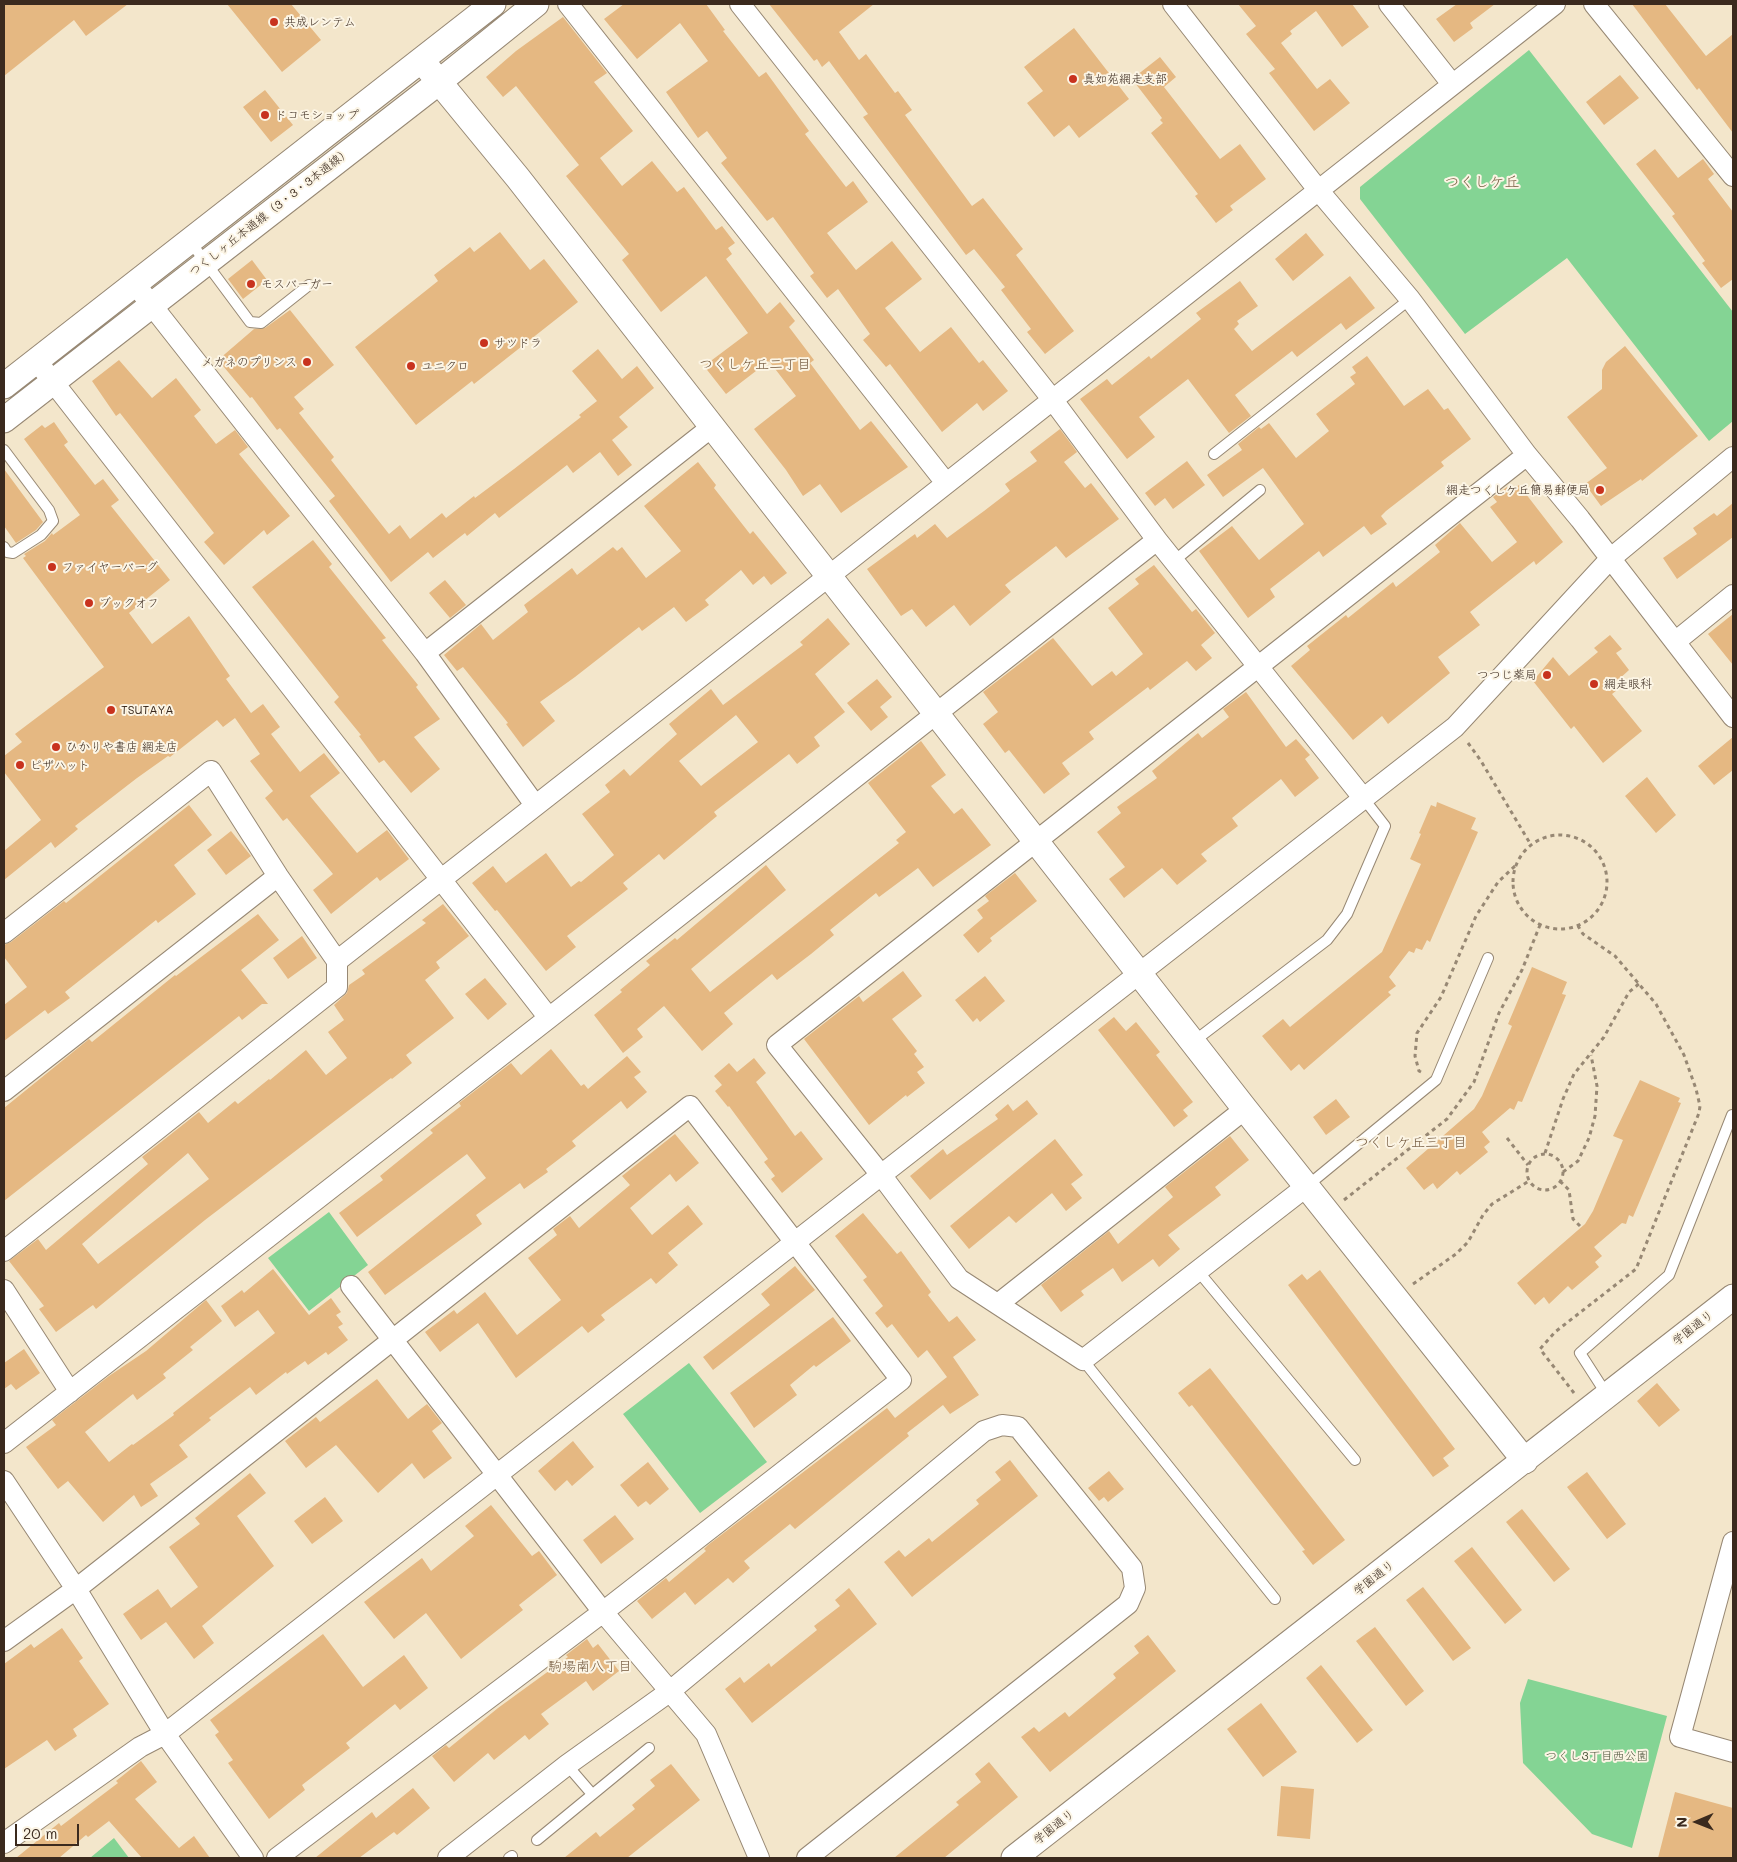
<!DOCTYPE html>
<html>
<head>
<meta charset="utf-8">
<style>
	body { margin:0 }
	#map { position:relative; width:1737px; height:1862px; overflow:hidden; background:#f3e6cb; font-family:Mali,sans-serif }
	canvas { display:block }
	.frame { position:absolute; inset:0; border:5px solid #3b2a1e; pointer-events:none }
	.north { position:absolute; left:1672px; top:1797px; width:50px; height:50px; -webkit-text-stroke:4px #fcf5e5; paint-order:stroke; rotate:269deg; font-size:14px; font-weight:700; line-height:20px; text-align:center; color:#3b2a1e }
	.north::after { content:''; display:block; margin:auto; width:18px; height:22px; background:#3b2a1e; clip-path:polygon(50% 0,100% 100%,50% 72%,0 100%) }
	.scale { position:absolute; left:15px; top:1824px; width:64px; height:22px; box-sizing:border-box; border:2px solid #3b2a1e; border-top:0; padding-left:6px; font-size:15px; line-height:18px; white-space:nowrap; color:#3b2a1e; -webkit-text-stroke:4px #fcf5e5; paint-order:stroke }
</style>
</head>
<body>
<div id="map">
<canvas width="1737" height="1862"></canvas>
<div class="frame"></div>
<div class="north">N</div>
<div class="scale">20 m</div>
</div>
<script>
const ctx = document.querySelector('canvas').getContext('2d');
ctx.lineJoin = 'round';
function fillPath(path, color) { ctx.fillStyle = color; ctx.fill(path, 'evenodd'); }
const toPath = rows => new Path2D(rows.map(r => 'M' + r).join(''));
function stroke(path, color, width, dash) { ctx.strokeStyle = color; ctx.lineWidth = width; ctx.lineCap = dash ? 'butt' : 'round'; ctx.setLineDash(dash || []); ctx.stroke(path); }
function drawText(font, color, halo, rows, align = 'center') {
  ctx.font = font + ' Mali,"Klee One",sans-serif'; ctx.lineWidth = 4; ctx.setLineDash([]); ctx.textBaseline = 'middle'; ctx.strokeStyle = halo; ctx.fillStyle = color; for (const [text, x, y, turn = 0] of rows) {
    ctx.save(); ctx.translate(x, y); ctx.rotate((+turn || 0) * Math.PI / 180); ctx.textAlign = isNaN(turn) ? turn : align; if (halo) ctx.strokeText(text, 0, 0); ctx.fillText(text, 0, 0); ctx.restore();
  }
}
fillPath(toPath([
	[1529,50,1733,312,1733,421,1709,441,1567,258,1465,334,1360,199,1360,187],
	[329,1212,368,1265,309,1311,268,1258],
	[689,1363,767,1462,700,1513,623,1414],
	[1528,1679,1667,1716,1632,1848,1592,1834,1523,1763,1520,1703],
	[114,1838,129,1858,90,1858]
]), '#84d494');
fillPath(toPath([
	[4,4,128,4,86,36,74,20,4,76],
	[227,4,291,4,321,40,282,72],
	[624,4,706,4,725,30,723,31,759,77,766,72,809,131,805,134,846,187,853,181,868,202,827,233,856,270,892,241,922,279,885,308,920,352,951,327,979,363,983,360,1008,391,983,411,977,403,942,432,890,364,886,367,863,340,870,334,838,289,827,298,810,276,814,273,773,217,767,221,721,163,727,158,707,131,698,138,666,92,708,61,680,23,637,59,604,19],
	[769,4,874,4,839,32,859,60,866,54,895,93,898,91,912,110,905,115,972,206,983,198,1023,249,1016,255,1074,331,1045,354,1027,332,1031,329,1001,290,1005,287,974,249,966,255,863,117,868,114,829,61,822,67,817,59,814,61],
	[1238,4,1352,4,1369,27,1342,47,1316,11,1290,31,1292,34,1281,43,1317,89,1330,79,1350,103,1314,131,1269,73,1275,69,1246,34,1256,26],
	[1457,4,1495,4,1470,23,1473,28,1454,42,1436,19],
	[1632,4,1665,4,1706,56,1733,34,1733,133,1699,88,1697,90],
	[563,17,607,73,594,82,633,131,600,158,622,186,652,161,677,192,684,187,716,230,722,226,735,243,728,248,732,254,726,259,767,314,780,302,795,321,789,327,814,360,810,363,860,430,871,421,908,467,841,513,820,484,803,496,786,470,754,429,796,396,769,361,726,394,704,366,748,333,706,276,661,312,622,260,629,254,566,176,579,165,516,86,503,97,486,77,516,51],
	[1074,28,1129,99,1079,138,1069,125,1054,137,1027,103,1043,91,1024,67],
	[1160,57,1176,77,1164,87,1220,159,1240,144,1266,179,1230,206,1233,210,1216,223,1195,196,1198,194,1151,133,1163,123,1160,120,1162,118,1132,79],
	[1620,75,1639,98,1604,125,1586,102],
	[265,90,293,125,271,142,243,107],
	[1655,149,1678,178,1703,159,1714,174,1708,179,1733,212,1733,279,1721,288,1702,263,1705,261,1672,216,1675,214,1636,164],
	[500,232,530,270,544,259,578,302,474,384,472,381,416,425,355,347,438,281,434,275,470,247,474,252],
	[1306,233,1324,255,1293,281,1275,259],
	[252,260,267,280,243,299,228,279],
	[1350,276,1375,308,1346,330,1341,323,1297,357,1292,351,1235,395,1251,416,1229,433,1188,379,1139,417,1155,437,1127,459,1080,399,1107,379,1112,385,1149,356,1151,359,1201,319,1196,313,1240,281,1258,306,1237,321,1239,324,1234,329,1252,351],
	[290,310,334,365,294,397,304,409,299,413,334,457,331,460,389,534,400,525,410,539,442,513,446,518,474,496,475,498,514,469,581,417,579,415,597,401,572,371,598,349,622,379,637,366,654,388,619,417,628,427,612,440,632,465,618,476,600,452,573,473,567,465,499,518,495,513,467,536,465,533,433,558,428,552,391,582,329,501,335,496,280,428,277,430,252,397,250,398,218,360,254,329,265,328],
	[1625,346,1698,436,1642,481,1641,479,1601,506,1585,484,1607,468,1567,417,1602,389,1602,370,1606,362],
	[1367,356,1404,406,1428,389,1444,410,1448,408,1471,439,1441,462,1444,466,1386,511,1381,516,1387,524,1371,535,1364,526,1323,557,1319,551,1270,589,1275,597,1248,618,1199,551,1232,526,1259,560,1304,524,1263,468,1223,497,1207,475,1242,450,1238,444,1259,427,1261,429,1269,423,1296,458,1329,431,1316,414,1355,384,1350,377,1356,373,1352,367],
	[119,360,152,398,176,378,201,410,194,416,216,444,235,430,248,447,239,454,290,516,267,535,264,530,224,565,204,542,214,533,120,413,116,416,92,381],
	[54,422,68,442,64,445,95,485,103,479,119,500,111,506,170,580,129,613,152,644,189,616,230,676,226,679,251,713,263,704,280,727,271,734,300,772,324,753,340,773,310,796,357,853,387,830,409,859,380,881,377,877,331,914,313,890,333,874,287,818,283,821,265,798,273,791,250,761,260,754,235,718,223,727,217,720,170,757,168,756,137,778,75,826,78,829,55,848,51,842,4,880,4,851,41,820,4,772,4,756,22,742,15,734,104,667,23,558,26,556,24,554,45,541,52,533,53,535,80,515,24,439,42,425,45,428],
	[1060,429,1077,452,1064,462,1085,488,1091,483,1119,519,1066,558,1056,546,1005,585,1011,592,970,626,954,605,926,627,912,609,901,616,867,569,915,534,917,538,935,524,947,538,984,511,1010,491,1005,484,1037,461,1030,452],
	[1187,461,1205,485,1173,509,1165,498,1155,506,1145,493],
	[698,462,716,485,714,488,750,534,753,531,787,573,771,585,764,576,753,585,741,570,705,600,709,605,686,622,674,607,642,631,639,627,575,677,540,702,555,721,523,747,506,724,508,723,463,667,457,671,444,655,481,624,493,640,528,612,524,605,572,568,577,575,613,547,617,551,622,547,646,578,681,551,644,506],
	[4,469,43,522,36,530,16,543,4,526],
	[1519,485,1563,542,1536,565,1534,561,1470,612,1480,625,1438,657,1450,673,1388,724,1382,716,1353,740,1291,666,1310,650,1307,646,1346,615,1348,618,1393,582,1396,587,1440,552,1435,545,1460,523,1492,562,1517,542,1490,507,1497,502,1493,497,1507,487,1510,492],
	[1733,503,1733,537,1677,579,1663,558,1697,534,1693,528,1714,513,1717,516],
	[313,540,332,564,329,567,386,638,382,640,418,685,416,687,440,719,414,737,440,769,411,793,384,760,379,763,359,736,361,735,334,702,339,697,252,587],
	[1154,565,1192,612,1196,609,1215,633,1201,645,1212,658,1196,671,1187,661,1150,690,1148,687,1089,732,1094,739,1062,763,1070,774,1044,794,1009,750,1005,753,983,724,998,712,983,692,1053,638,1092,686,1112,671,1116,676,1143,654,1108,608,1139,584,1135,579],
	[445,580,466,605,450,618,429,593],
	[1733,614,1733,665,1708,634],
	[828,618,850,644,815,674,845,712,814,737,820,746,797,764,789,754,714,812,717,816,664,860,659,854,623,883,628,889,567,936,576,947,546,971,497,910,495,911,472,883,493,866,506,883,546,853,571,887,579,881,581,882,614,855,582,814,610,792,605,785,624,769,630,776,677,734,669,724,711,689,723,705,803,645,800,642],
	[736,715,758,742,701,786,679,761],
	[1610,635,1622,649,1616,653,1629,670,1617,681,1621,687,1612,694,1642,731,1603,763,1574,726,1571,729,1533,681,1553,657,1569,676,1598,652,1594,648],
	[877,679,892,697,880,707,888,717,871,731,847,703],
	[1246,692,1286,747,1296,739,1310,755,1305,759,1319,778,1295,797,1281,779,1232,818,1238,826,1201,854,1207,861,1177,885,1162,868,1124,898,1109,879,1125,867,1097,832,1121,813,1117,807,1157,778,1152,771,1198,733,1202,738,1229,717,1223,709],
	[1733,737,1733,770,1714,785,1698,766],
	[921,741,946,775,931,786,954,814,962,808,991,845,933,887,918,868,879,897,876,893,830,930,834,935,811,954,777,980,772,974,724,1013,733,1024,702,1051,664,1006,637,1029,643,1037,623,1053,594,1015,622,992,620,990,650,965,646,961,675,938,677,940,766,865,786,890,691,969,710,992,899,843,896,840,906,832,868,783],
	[1647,777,1676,815,1656,833,1625,796],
	[1437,802,1476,818,1471,829,1478,832,1430,942,1427,940,1422,950,1416,948,1414,953,1409,951,1389,977,1396,986,1388,992,1391,995,1304,1070,1299,1064,1291,1071,1262,1036,1283,1019,1290,1027,1382,952,1421,864,1410,859,1421,834,1419,833,1431,805,1436,807],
	[189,805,212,835,174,865,196,894,158,923,156,920,65,992,70,998,48,1014,45,1010,4,1041,4,1005,27,987,4,957,4,945,11,942,64,901,66,903],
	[231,831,251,856,226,875,207,850],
	[1015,873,1037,901,990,938,992,941,978,953,963,935,983,918,977,910,989,901,985,896],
	[443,904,469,936,436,962,440,968,425,980,454,1018,406,1055,412,1063,392,1079,391,1078,205,1220,96,1309,93,1305,56,1332,39,1309,44,1306,9,1261,38,1239,46,1250,148,1164,142,1157,199,1112,208,1123,235,1101,238,1104,269,1079,270,1080,306,1050,326,1075,347,1058,328,1032,344,1020,334,1005,347,993,349,985,365,974,362,970,426,923,422,920],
	[188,1153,209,1179,98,1264,82,1244],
	[258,914,279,940,241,970,268,1004,262,1004,242,1020,239,1016,4,1201,4,1108,89,1039,92,1042,175,975,176,976],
	[302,936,317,958,288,979,273,958],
	[1532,967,1567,982,1562,994,1566,995,1522,1102,1518,1101,1514,1110,1510,1108,1482,1132,1490,1142,1484,1147,1488,1152,1460,1175,1457,1171,1437,1189,1433,1183,1424,1190,1406,1168,1474,1109,1482,1096,1512,1026,1508,1024],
	[903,971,922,996,892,1019,917,1051,914,1054,924,1067,917,1072,925,1083,907,1097,906,1095,869,1125,804,1039,859,996,863,1002],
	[985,976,1005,1001,980,1022,977,1018,973,1022,955,1000],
	[485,978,507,1004,488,1020,465,994],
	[1114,1017,1126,1031,1136,1022,1160,1052,1156,1055,1193,1102,1183,1110,1188,1116,1174,1127,1098,1030],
	[551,1049,581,1086,584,1084,588,1089,627,1056,641,1072,634,1077,647,1092,627,1109,621,1101,572,1141,576,1146,546,1169,548,1172,524,1189,520,1183,476,1215,482,1224,385,1295,368,1272,486,1178,467,1154,357,1237,339,1213,383,1180,380,1176,433,1133,430,1130,461,1106,459,1103,511,1063,521,1075],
	[754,1058,766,1073,756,1082,795,1136,801,1131,823,1159,782,1193,771,1179,775,1176,764,1162,768,1159,729,1106,728,1107,715,1091,722,1085,714,1076,729,1063,737,1072],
	[1640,1080,1680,1098,1678,1102,1681,1103,1633,1217,1629,1215,1626,1224,1622,1223,1594,1247,1602,1256,1595,1262,1599,1267,1572,1290,1568,1286,1549,1304,1544,1297,1535,1305,1517,1283,1585,1224,1593,1211,1623,1140,1613,1136],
	[1336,1099,1350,1117,1326,1135,1313,1117],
	[1027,1100,1038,1114,930,1200,910,1176,943,1149,947,1155,998,1119,995,1115,1008,1104,1013,1111],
	[675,1134,699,1163,676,1182,670,1174,630,1208,652,1235,688,1205,703,1224,668,1253,678,1265,656,1284,651,1278,601,1315,605,1320,588,1333,582,1326,516,1378,478,1323,440,1352,425,1332,454,1310,457,1314,485,1292,517,1335,561,1300,528,1258,557,1235,553,1229,570,1216,579,1228,630,1185,622,1176],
	[1230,1136,1249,1160,1215,1187,1221,1195,1168,1235,1180,1249,1159,1267,1153,1259,1122,1282,1113,1268,1081,1291,1084,1295,1061,1312,1041,1285,1109,1231,1118,1244,1173,1197,1165,1187],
	[1055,1139,1083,1175,1071,1184,1082,1198,1066,1211,1052,1193,1016,1223,1009,1216,969,1249,950,1226],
	[863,1213,897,1254,901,1251,931,1292,928,1295,949,1322,957,1316,976,1340,953,1357,979,1395,950,1414,943,1405,907,1433,909,1436,795,1529,790,1524,744,1561,750,1568,733,1583,728,1578,695,1605,685,1592,652,1619,637,1601,666,1578,669,1582,706,1551,704,1549,708,1545,887,1408,895,1418,947,1377,927,1350,918,1358,892,1324,887,1328,875,1313,883,1306,863,1280,867,1277,835,1236],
	[795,1266,815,1290,713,1370,703,1357,770,1305,761,1294],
	[273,1269,309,1315,331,1298,341,1312,336,1315,343,1324,338,1327,348,1340,328,1355,326,1352,308,1365,305,1361,287,1374,286,1372,256,1395,250,1387,209,1418,211,1420,179,1445,188,1457,150,1484,158,1496,141,1507,134,1495,103,1522,68,1481,58,1489,26,1447,56,1425,52,1420,109,1376,146,1351,206,1300,222,1321,190,1347,193,1350,163,1374,166,1378,137,1400,133,1394,85,1432,109,1462,132,1444,133,1445,174,1415,173,1413,275,1333,258,1310,235,1327,221,1306,242,1290,244,1293],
	[1320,1270,1455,1449,1443,1458,1449,1466,1433,1477,1288,1285,1302,1274,1307,1280],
	[833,1317,851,1341,816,1367,814,1365,790,1385,797,1395,754,1428,730,1393],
	[24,1349,40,1373,16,1390,11,1384,4,1389,4,1363],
	[1210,1368,1345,1540,1313,1565,1302,1551,1305,1550,1192,1405,1189,1407,1178,1393],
	[377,1379,408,1419,427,1404,442,1423,432,1431,452,1458,424,1479,412,1463,378,1493,336,1445,306,1468,285,1441,316,1417,320,1422],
	[1657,1383,1680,1410,1659,1427,1637,1401],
	[573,1441,594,1467,572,1486,567,1480,555,1491,538,1471],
	[1010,1460,1038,1496,912,1597,884,1562,899,1550,905,1557,929,1538,932,1542,979,1504,976,1500,1001,1480,995,1472],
	[648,1462,669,1489,650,1505,646,1501,638,1507,620,1485],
	[1109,1471,1124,1489,1108,1502,1104,1497,1099,1501,1088,1488],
	[1587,1472,1626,1524,1607,1539,1567,1487],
	[250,1473,266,1493,237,1516,274,1566,202,1626,214,1643,194,1659,166,1622,141,1640,123,1614,158,1589,171,1608,198,1587,169,1547,200,1524,195,1518],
	[325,1497,343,1521,312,1544,294,1521],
	[491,1505,532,1556,539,1551,557,1575,519,1605,523,1610,461,1659,426,1613,394,1639,364,1602,422,1558,431,1571,474,1536,465,1526],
	[1522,1509,1570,1569,1554,1582,1506,1522],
	[615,1515,634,1539,601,1564,583,1540],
	[1472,1547,1522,1610,1505,1624,1454,1561],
	[1423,1587,1471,1648,1453,1661,1406,1600],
	[849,1588,877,1624,752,1723,725,1689,740,1677,744,1683,769,1663,771,1667,817,1630,814,1626,840,1606,835,1600],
	[1375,1627,1424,1691,1406,1706,1356,1641],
	[62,1628,83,1658,79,1661,109,1704,73,1729,77,1736,55,1751,47,1740,4,1769,4,1664,31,1644,34,1648],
	[323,1634,363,1687,404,1655,428,1688,400,1710,395,1704,346,1743,350,1748,302,1785,305,1790,269,1819,228,1763,233,1760,215,1735,219,1732,210,1720],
	[1148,1635,1176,1671,1050,1772,1021,1737,1034,1727,1039,1732,1065,1712,1069,1717,1116,1678,1113,1674,1139,1653,1134,1646],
	[587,1639,593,1648,598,1644,619,1671,593,1691,586,1681,541,1714,549,1724,529,1740,525,1735,494,1760,488,1753,454,1782,432,1756,446,1745,449,1748,498,1708,568,1657,566,1655],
	[1321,1665,1373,1730,1357,1743,1306,1678],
	[1261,1703,1297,1752,1263,1777,1227,1729],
	[141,1761,157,1782,135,1799,179,1848,194,1836,210,1858,142,1858,109,1821,88,1837,86,1835,59,1858,16,1858,59,1823,61,1826,118,1783,116,1781],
	[989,1762,1018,1797,944,1858,894,1858,959,1805,956,1802,981,1782,975,1774],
	[671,1764,700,1800,627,1858,564,1858,596,1832,600,1837,635,1809,632,1805,655,1786,650,1780],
	[1281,1786,1314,1789,1310,1839,1277,1836],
	[413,1788,430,1808,397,1835,394,1832,359,1858,315,1858,372,1812,376,1818],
	[1675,1792,1733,1808,1733,1858,1658,1858]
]), '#e5b882');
const service = toPath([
	[189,240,250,322,261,323,309,285],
	[4,450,49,510,53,521,41,535,13,553,7,552,4,547],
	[1214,454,1410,299],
	[1174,561,1260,490],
	[1193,1042,1327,940,1347,914,1385,826,1364,799],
	[1307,1186,1436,1080,1488,958],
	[1198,1271,1355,1460],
	[1083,1360,1275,1599],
	[1607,1395,1580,1353,1669,1275,1732,1115],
	[567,1765,592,1794],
	[537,1840,649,1748],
	[509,1858,512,1856]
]);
const minor = toPath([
	[568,4,946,483],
	[1173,4,1319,191,1410,299,1527,455,1580,519,1733,717],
	[1389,4,1452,84],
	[1594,4,1733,176],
	[135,284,425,653,535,805],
	[36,360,549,1018],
	[1157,540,1364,799],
	[1675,642,1733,595],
	[425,653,713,426],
	[4,933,211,771,278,876,337,961,337,987,4,1251],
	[337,961,829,576,1555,4],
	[4,1091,278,876],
	[1307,1186,1083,1360,959,1279,882,1176,777,1045,1527,455],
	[351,1286,603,1612,706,1734,759,1858],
	[4,1290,70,1392],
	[998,1304,1245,1109],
	[4,1443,549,1018,1157,540,1052,399,740,4],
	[4,1481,76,1589,165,1734,253,1858],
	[1733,1542,1680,1737,1733,1752],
	[4,1641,76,1589,690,1106,901,1380,603,1612,277,1858],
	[4,1843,140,1747,165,1734,1455,727,1610,559,1733,457],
	[448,1858,567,1765,669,1692,984,1431,1002,1425,1018,1427,1132,1568,1135,1588,1128,1604,807,1858]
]);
const tertiary = toPath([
	[422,61,518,178,1245,1109,1525,1461],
	[4,386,493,4],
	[4,420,439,82,536,4],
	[1014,1858,1733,1297]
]);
stroke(service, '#978874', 12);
stroke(minor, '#978874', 22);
stroke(tertiary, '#978874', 27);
stroke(toPath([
	[1468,743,1481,761,1531,845],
	'1513 882a47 47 0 1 1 94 0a47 47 0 1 1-94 0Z',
	[1421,1072,1419,1071,1415,1056,1417,1033,1441,997,1476,916,1498,882,1516,865],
	[1507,1138,1528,1165],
	[1545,1153,1563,1099,1574,1074,1604,1037,1629,992,1640,983],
	'1527 1172a18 18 0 1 1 36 0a18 18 0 1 1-36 0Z',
	[1563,1172,1578,1161,1589,1138,1595,1116,1597,1086,1591,1055],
	[1560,1181,1569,1190,1573,1219,1580,1226],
	[1344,1200,1447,1119,1474,1082,1499,1013,1522,970,1540,925],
	[1413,1284,1456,1254,1468,1242,1483,1215,1492,1204,1529,1181],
	[1574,1393,1540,1349,1555,1332,1636,1269,1699,1113,1700,1106,1696,1089,1684,1055,1656,1004,1615,956,1583,934,1578,926]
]), '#978874', 3, [4, 4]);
stroke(service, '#fff', 10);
stroke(minor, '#fff', 20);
stroke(tertiary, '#fff', 25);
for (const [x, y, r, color] of [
	[274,22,5,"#c8321e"],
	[1073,79,5,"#c8321e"],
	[265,115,5,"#c8321e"],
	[251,284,5,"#c8321e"],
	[484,343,5,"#c8321e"],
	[307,362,5,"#c8321e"],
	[411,366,5,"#c8321e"],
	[1600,490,5,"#c8321e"],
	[52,567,5,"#c8321e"],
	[89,603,5,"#c8321e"],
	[1547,675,5,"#c8321e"],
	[1594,684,5,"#c8321e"],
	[111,710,5,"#c8321e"],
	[56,747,5,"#c8321e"],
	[20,765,5,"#c8321e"]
]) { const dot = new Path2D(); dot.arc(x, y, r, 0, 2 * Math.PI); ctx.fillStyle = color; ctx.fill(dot); stroke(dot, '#fcf5e5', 2); }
drawText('12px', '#3b2a1e', '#fcf5e5', [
	["共成レンテム",284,22],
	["真如苑網走支部",1083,79],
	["ドコモショップ",275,115],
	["モスバーガー",261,284],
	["サツドラ",494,343],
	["メガネのプリンス",297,362,"right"],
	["ユニクロ",421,366],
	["網走つくしケ丘簡易郵便局",1590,490,"right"],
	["ファイヤーバーグ",62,567],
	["ブックオフ",99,603],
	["つつじ薬局",1537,675,"right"],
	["網走眼科",1604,684],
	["TSUTAYA",121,710],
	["ひかりや書店 網走店",66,747],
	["ピザハット",30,765]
], 'left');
drawText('12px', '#3b2a1e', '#fcf5e5', [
	["つくしヶ丘本通線（3・3・3本通線）",270,212,-38],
	["学園通り",1693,1328,-38],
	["学園通り",1374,1578,-38],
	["学園通り",1054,1827,-38]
]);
drawText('12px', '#4d543c', '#fcf5e5', [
	["つくし3丁目西公園",1597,1756]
]);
drawText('14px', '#765c41', '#fcf5e5', [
	["つくしケ丘二丁目",755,365],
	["つくしケ丘三丁目",1411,1143],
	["駒場南八丁目",590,1667]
]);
drawText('15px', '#765c41', '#fcf5e5', [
	["つくしケ丘",1482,182]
]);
</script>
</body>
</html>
